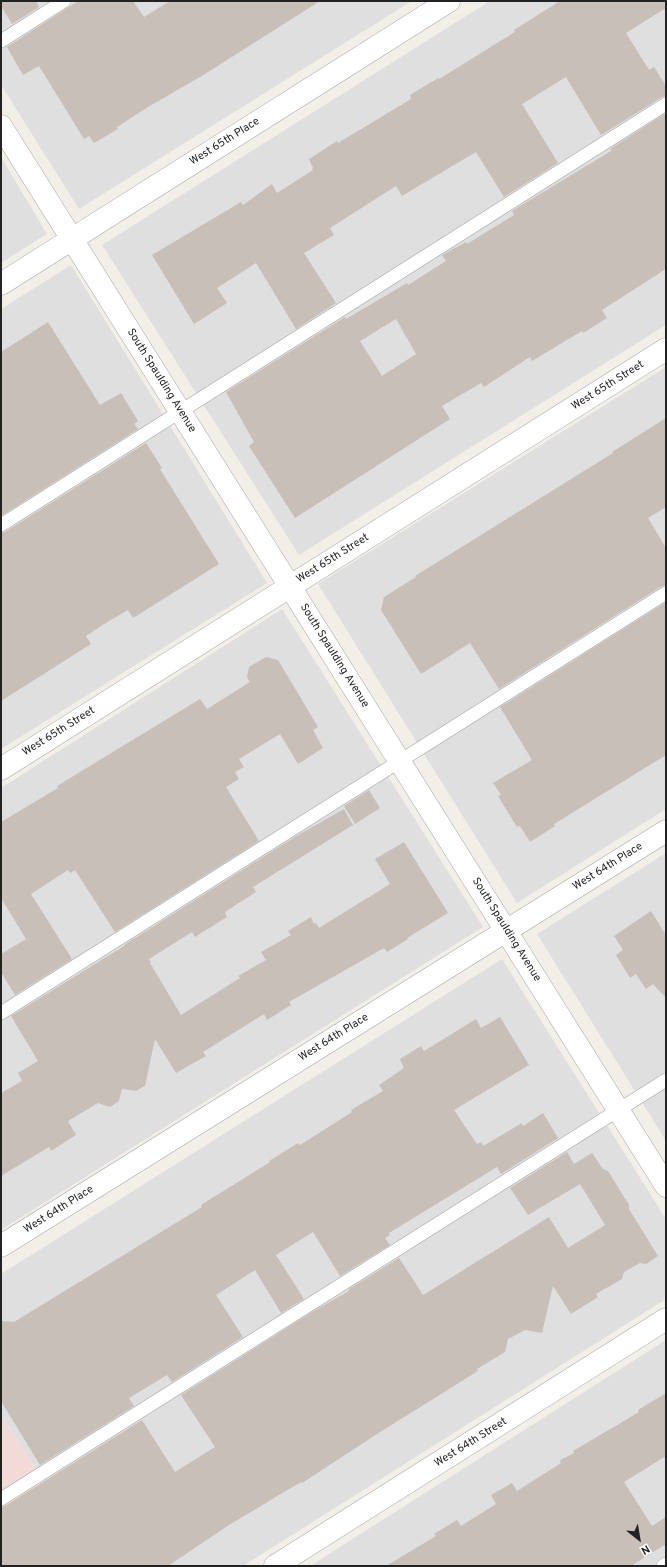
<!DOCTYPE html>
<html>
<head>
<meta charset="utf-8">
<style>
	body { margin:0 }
	#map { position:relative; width:667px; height:1567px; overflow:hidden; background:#f2efe9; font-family:Overpass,sans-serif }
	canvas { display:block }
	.frame { position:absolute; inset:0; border:2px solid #222; pointer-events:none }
	.north { position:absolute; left:619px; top:1519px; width:40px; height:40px; -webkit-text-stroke:3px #fff; paint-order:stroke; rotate:149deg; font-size:11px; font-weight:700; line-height:16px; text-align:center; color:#222 }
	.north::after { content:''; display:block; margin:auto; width:14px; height:18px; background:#222; clip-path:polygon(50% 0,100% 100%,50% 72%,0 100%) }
</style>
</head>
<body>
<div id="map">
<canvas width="667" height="1567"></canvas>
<div class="frame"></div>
<div class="north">N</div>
</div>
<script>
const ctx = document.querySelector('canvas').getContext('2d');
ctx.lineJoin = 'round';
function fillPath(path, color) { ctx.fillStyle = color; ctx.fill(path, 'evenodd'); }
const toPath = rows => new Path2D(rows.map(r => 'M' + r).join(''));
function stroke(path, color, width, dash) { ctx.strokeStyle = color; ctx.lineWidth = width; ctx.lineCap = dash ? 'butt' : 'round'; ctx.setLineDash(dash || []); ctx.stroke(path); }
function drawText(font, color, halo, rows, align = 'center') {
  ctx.font = font + ' Overpass,sans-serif'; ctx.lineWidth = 3.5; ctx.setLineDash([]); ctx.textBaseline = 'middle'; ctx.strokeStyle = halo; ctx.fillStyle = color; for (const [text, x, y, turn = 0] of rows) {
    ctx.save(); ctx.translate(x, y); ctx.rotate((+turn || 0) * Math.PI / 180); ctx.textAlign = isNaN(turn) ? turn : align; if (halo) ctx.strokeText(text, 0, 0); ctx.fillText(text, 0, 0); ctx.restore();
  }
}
fillPath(toPath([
	[1,1,412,1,79,209,1,85],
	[490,1,666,1,666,325,299,555,102,245],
	[1,157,47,234,1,263],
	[71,265,267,583,1,749,1,309],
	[666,367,666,809,517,903,318,584],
	[282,609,483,927,1,1230,1,788],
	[666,853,666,1141,537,934],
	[502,959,666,1219,666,1299,243,1566,96,1566,1,1414,1,1274],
	[666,1340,666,1566,310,1566]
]), '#e0dfdf');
fillPath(toPath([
	[1,1414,39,1475,96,1566,1,1566]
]), '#f2dad9');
fillPath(toPath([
	[1,1,36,1,39,7,12,24,1,6],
	[78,1,133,1,144,17,170,1,320,1,205,74,148,107,117,127,118,129,94,143,89,136,84,139,39,66,23,75,7,47],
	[560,1,666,1,666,8,626,33,649,70,654,67,666,86,666,96,662,97,601,135,566,77,522,104,558,163,504,197,476,152,402,196,396,186,330,228,334,235,304,253,336,303,296,329,256,263,217,288,227,303,194,324,152,255,241,202,243,205,272,184,277,193,313,170,312,168,313,168,309,159,337,141,338,143,411,99,410,95,438,78,439,79,515,32,514,30],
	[666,113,666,269,602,310,607,318,583,333,582,331,532,361,530,357,484,387,481,383,442,406,450,419,295,518,249,446,254,442,226,392,345,317,346,319,407,283,408,285,446,261,442,255,466,242,467,244,514,215,512,211,611,151,610,149],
	[396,319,416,354,382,376,360,341],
	[48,322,100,405,121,393,138,421,134,424,138,429,1,516,1,352],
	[666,418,666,507,648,518,666,548,666,585,662,586,499,689,470,643,421,674,381,610,384,597,416,577,415,576,613,453,612,452],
	[146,443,162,468,160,469,219,564,133,618,128,610,104,624,86,636,91,644,1,701,1,533,5,532],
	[666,602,666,755,554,824,555,826,530,842,520,826,517,827,498,796,501,795,493,783,532,760,500,707],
	[266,657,278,660,318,727,313,730,323,748,298,764,280,734,239,759,244,767,235,772,239,779,226,787,259,841,115,932,75,870,70,873,68,870,31,894,72,959,15,995,1,972,1,954,26,939,1,898,1,822,58,788,57,786,200,699,207,709,250,682,247,677,249,667],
	[369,790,380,808,355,824,344,806],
	[344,809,353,825,253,887,256,892,225,912,227,917,195,937,192,932,149,959,151,962,150,963,181,1015,240,978,238,976,266,960,261,952,291,935,288,931,311,917,314,924,316,923,319,928,390,884,375,859,404,842,448,913,407,938,408,939,387,952,384,948,289,1002,291,1005,267,1020,264,1014,203,1052,206,1056,176,1073,155,1039,145,1086,136,1091,122,1089,119,1101,110,1107,98,1103,68,1121,76,1135,51,1151,49,1147,1,1176,1,1093,22,1081,18,1073,38,1061,11,1016,124,946,124,945,293,838],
	[651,911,666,935,666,998,653,984,646,989,636,974,630,978,616,955,623,950,614,936],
	[500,1017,529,1065,454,1110,477,1144,481,1142,483,1146,522,1123,523,1126,543,1113,558,1138,501,1174,497,1167,389,1233,390,1235,385,1238,390,1245,340,1276,313,1232,276,1255,304,1299,281,1313,255,1270,216,1295,243,1337,172,1382,167,1375,129,1398,134,1406,40,1465,1,1401,1,1321,14,1322,202,1207,201,1205,270,1162,269,1161,298,1143,300,1145,352,1112,351,1110,383,1091,379,1085,404,1068,400,1059,421,1046,424,1051,476,1019,481,1028],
	[567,1152,574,1164,592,1153,603,1169,608,1171,629,1205,629,1209,658,1256,646,1264,640,1263,624,1272,622,1279,596,1294,598,1297,571,1314,553,1286,542,1333,525,1330,508,1339,505,1352,477,1369,478,1371,377,1434,302,1483,301,1482,229,1525,168,1566,1,1566,1,1507,5,1506,142,1420,175,1472,215,1447,181,1395,312,1312,349,1291,349,1289,399,1258,423,1295,549,1217,568,1248,605,1225,580,1184,528,1215,510,1188],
	[666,1393,666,1456,624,1482,652,1526,666,1517,666,1544,631,1566,386,1566,436,1536,434,1534,457,1520,461,1526,496,1504,491,1495,512,1483,517,1491,561,1463,560,1460,574,1453,573,1451,639,1412,638,1410]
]), '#c7bfb8');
const service = toPath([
	[1,41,64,1],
	[1,525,666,104],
	[1,1013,666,593],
	[1,1499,666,1080],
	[663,1566,666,1564]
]);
const minor = toPath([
	[1,126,666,1186],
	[1,284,449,1],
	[1,769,666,349],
	[1,1246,666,831],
	[275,1566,666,1319]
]);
stroke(service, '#a9a9a9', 14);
stroke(minor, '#a9a9a9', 23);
stroke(service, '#fff', 13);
stroke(minor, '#fff', 22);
drawText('11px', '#222', '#fff', [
	["West 65th Place",225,142,-32],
	["South Spaulding Avenue",161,381,58],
	["West 65th Street",608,386,-32],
	["West 65th Street",333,559,-32],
	["South Spaulding Avenue",334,656,58],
	["West 65th Street",59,732,-32],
	["West 64th Place",608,867,-32],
	["South Spaulding Avenue",506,930,58],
	["West 64th Place",334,1038,-32],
	["West 64th Place",59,1210,-32],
	["West 64th Street",471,1443,-32]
]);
</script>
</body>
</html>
